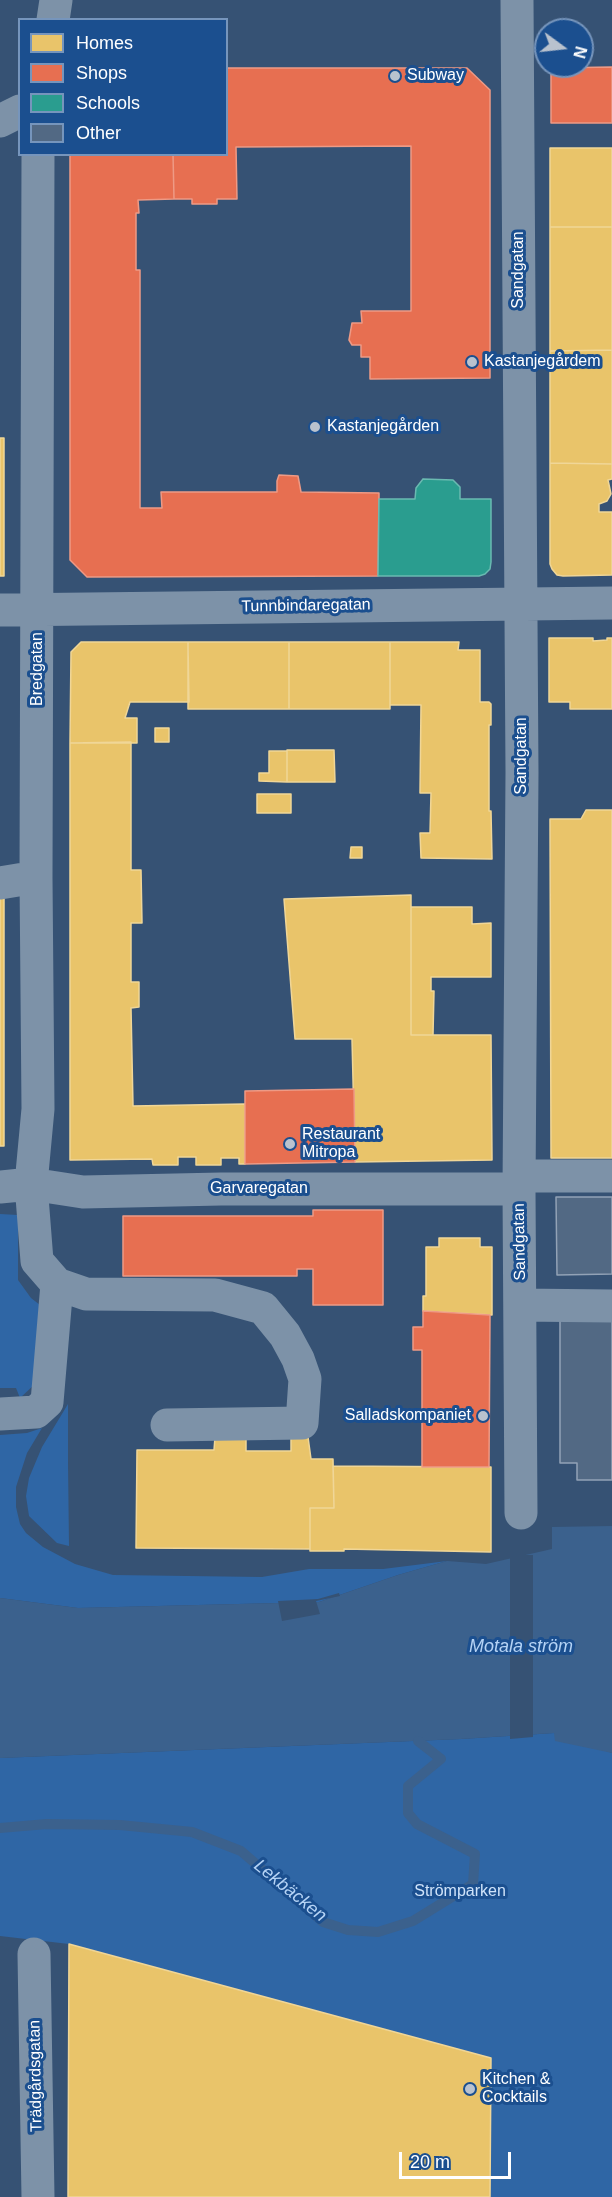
<!DOCTYPE html>
<html>
<head>
<meta charset="utf-8">
<style>
	body { margin:0 }
	#map { position:relative; width:612px; height:2197px; overflow:hidden; background:#365274; font-family:Helvetica,sans-serif }
	canvas { display:block }
	.legend { position:absolute; left:18px; top:18px; width:210px; height:138px; box-sizing:border-box; background:#1b4f8f; border:2px solid #7695bc; margin:0; padding:8px 10px; list-style:none; font-size:18px; color:#fff }
	.legend li { display:flex; align-items:center; gap:12px; height:30px }
	.legend b { width:30px; border:2px solid #7695bc }
	.north { position:absolute; left:534px; top:18px; width:60px; height:60px; box-sizing:border-box; background:#1b4f8f; border:2px solid #7695bc; border-radius:50%; rotate:105deg; font-size:16px; font-weight:700; line-height:24px; text-align:center; color:#fff }
	.north::after { content:''; display:block; margin:auto; width:21px; height:27px; background:#b9c2ce; clip-path:polygon(50% 0,100% 100%,50% 72%,0 100%) }
	.scale { position:absolute; left:399px; top:2152px; width:112px; height:27px; box-sizing:border-box; border:3px solid #fff; border-top:0; padding-left:8px; font-size:18px; line-height:21px; white-space:nowrap; color:#fff; -webkit-text-stroke:4px #1b4f8f; paint-order:stroke }
</style>
</head>
<body>
<div id="map">
<canvas width="612" height="2197"></canvas>
<ul class="legend">
<li><b style="height:16px;background:#e9c46a"></b>Homes</li>
<li><b style="height:16px;background:#e76f51"></b>Shops</li>
<li><b style="height:16px;background:#2a9d8f"></b>Schools</li>
<li><b style="height:16px;background:#526984"></b>Other</li>
</ul>
<div class="north">N</div>
<div class="scale">20 m</div>
</div>
<script>
const ctx = document.querySelector('canvas').getContext('2d');
ctx.lineJoin = 'round';
function fillPath(path, color) { ctx.fillStyle = color; ctx.fill(path, 'evenodd'); }
const toPath = rows => new Path2D(rows.map(r => 'M' + r).join(''));
function stroke(path, color, width, dash) { ctx.strokeStyle = color; ctx.lineWidth = width; ctx.lineCap = dash ? 'butt' : 'round'; ctx.setLineDash(dash || []); ctx.stroke(path); }
function drawText(font, color, halo, rows, align = 'center') {
  ctx.font = font + ' Helvetica,sans-serif'; ctx.lineWidth = 6; ctx.setLineDash([]); ctx.textBaseline = 'middle'; ctx.strokeStyle = halo; ctx.fillStyle = color; for (const [text, x, y, turn = 0] of rows) {
    ctx.save(); ctx.translate(x, y); ctx.rotate((+turn || 0) * Math.PI / 180); ctx.textAlign = isNaN(turn) ? turn : align; if (halo) ctx.strokeText(text, 0, 0); ctx.fillText(text, 0, 0); ctx.restore();
  }
}
fillPath(toPath([
	[0,1214,18,1215,18,1280,31,1298,40,1305,35,1384,20,1398,16,1388,0,1388],
	[68,1404,68,1462,69,1546,57,1543,29,1516,26,1496,29,1478,42,1447],
	[42,1428,27,1453,16,1487,16,1507,20,1524,26,1533,43,1547,75,1564,113,1575,262,1577,309,1569,383,1569,447,1561,398,1575,319,1602,78,1608,0,1598,0,1435,27,1433],
	[554,1733,612,1753,612,2197,490,2197,490,2058,69,1944,0,1936,0,1758,461,1739]
]), '#2f66a5');
fillPath(toPath([
	[612,1526,612,1753,555,1741,554,1733,461,1739,0,1758,0,1598,78,1608,319,1602,398,1575,447,1561,486,1564,552,1549,552,1527]
]), '#3b618d');
fillPath(toPath([
	[510,1555,533,1555,533,1737,510,1739],
	[339,1593,340,1596,316,1601,320,1614,282,1621,278,1601,318,1599]
]), '#365274');
const homes = toPath([
	[550,148,612,148,612,227,550,227,550,148],
	[550,227,612,227,612,350,550,351,550,227],
	[612,350,612,464,550,463,550,351,612,350],
	[0,438,4,438,4,576,0,576,0,438],
	[550,463,612,464,612,479,608,480,611,494,607,501,599,504,599,512,612,512,612,575,563,576,557,575,552,569,550,564,550,463],
	[549,638,593,638,593,641,607,640,607,638,612,638,612,709,570,709,570,702,549,702,549,638],
	[81,642,188,642,189,702,130,702,125,718,137,718,137,743,70,743,71,652,81,642],
	[188,642,289,642,289,709,188,709,188,642],
	[289,642,390,642,390,709,289,709,289,642],
	[390,642,459,642,458,650,480,650,480,702,489,702,491,704,491,725,489,725,489,811,491,811,492,859,421,858,420,833,430,833,431,793,420,793,421,705,390,705,390,642],
	[155,728,169,728,169,742,155,742,155,728],
	[131,742,131,870,141,870,142,923,131,923,131,982,139,982,139,1007,131,1008,133,1106,245,1104,245,1164,239,1164,239,1158,221,1158,221,1165,196,1165,196,1157,178,1157,178,1165,153,1165,152,1159,70,1160,70,743,131,742],
	[287,750,334,750,335,782,287,782,287,750],
	[269,751,287,751,287,782,259,781,259,773,269,773,269,751],
	[257,794,291,794,291,813,257,813,257,794],
	[586,810,612,810,612,1158,551,1158,550,819,581,819,586,810],
	[351,847,362,847,362,858,350,858,351,847],
	[4,892,4,1146,0,1146,0,893,4,892],
	[411,895,411,1035,491,1035,492,1160,355,1162,352,1039,295,1039,284,899,411,895],
	[411,907,472,907,472,924,491,923,491,977,431,977,431,991,434,991,433,1035,411,1035,411,907],
	[439,1238,480,1238,480,1247,492,1247,492,1315,423,1311,423,1296,426,1296,426,1247,439,1247,439,1238],
	[291,1436,308,1437,311,1459,333,1459,334,1508,310,1508,310,1549,136,1548,137,1450,214,1450,215,1437,246,1437,246,1451,291,1451,291,1436],
	[333,1466,491,1467,491,1552,344,1549,344,1551,310,1551,310,1508,334,1508,333,1466],
	[69,1944,491,2058,490,2197,68,2197,69,1944]
]);
fillPath(homes, '#e9c46a');
stroke(homes, '#f0d697', 1.5);
const shops = toPath([
	[612,67,612,123,551,123,551,68,612,67],
	[226,68,467,68,490,90,490,378,370,379,370,357,361,357,361,345,352,345,349,340,352,323,362,323,361,311,411,311,411,146,236,147,237,199,217,199,217,204,192,204,192,199,174,199,173,154,226,154,226,68],
	[70,154,173,154,174,199,138,200,139,213,136,213,136,270,140,270,140,508,162,508,161,492,277,492,277,481,279,475,298,476,301,492,379,493,378,576,87,577,70,560,70,154],
	[354,1089,355,1162,245,1164,245,1091,354,1089],
	[313,1210,383,1210,383,1305,313,1305,313,1269,297,1269,297,1276,123,1276,123,1216,313,1216,313,1210],
	[423,1311,490,1315,489,1467,422,1467,422,1350,413,1350,413,1327,423,1327,423,1311]
]);
fillPath(shops, '#e76f51');
stroke(shops, '#ee9a85', 1.5);
const schools = toPath([
	[423,479,453,480,460,487,460,499,491,499,491,562,490,569,485,574,479,576,378,576,379,499,415,499,416,488,423,479]
]);
fillPath(schools, '#2a9d8f');
stroke(schools, '#6abab1', 1.5);
stroke(toPath([
	[0,1828,47,1824,120,1825,192,1832,241,1851,323,1922,348,1930,378,1932,413,1921,473,1884,475,1854,417,1824,408,1813,408,1786,441,1759,418,1741]
]), '#3b618d', 10);
const building = toPath([
	[556,1197,612,1197,612,1274,557,1275,556,1197],
	[560,1319,612,1319,612,1480,577,1480,577,1463,560,1463,560,1319]
]);
fillPath(building, '#526984');
stroke(building, '#92a2b6', 1.5);
stroke(toPath([
	[517,0,522,772,519,1189,521,1513],
	[53,20,56,0],
	[0,121,20,111],
	[38,154,36,877,38,1109,31,1184,37,1261,57,1284,86,1294,215,1295,263,1308,285,1335,298,1359,305,1379,302,1423,167,1425],
	[0,610,612,603],
	[0,883,36,877],
	[519,1176,612,1176],
	[0,1187,31,1184,83,1192,221,1189,519,1189],
	[520,1305,612,1306],
	[0,1414,36,1412,47,1402,57,1284],
	[34,1954,38,2197]
]), '#7d92a8', 33);
for (const [x, y, r, color] of [
	[395,76,6,"#b9c2ce"],
	[472,362,6,"#b9c2ce"],
	[315,427,6,"#b9c2ce"],
	[290,1144,6,"#b9c2ce"],
	[483,1416,6,"#b9c2ce"],
	[470,2089,6,"#b9c2ce"]
]) { const dot = new Path2D(); dot.arc(x, y, r, 0, 2 * Math.PI); ctx.fillStyle = color; ctx.fill(dot); stroke(dot, '#1b4f8f', 2); }
drawText('16px', '#fff', '#1b4f8f', [
	["Subway",407,76],
	["Kastanjegårdem",484,362],
	["Kastanjegården",327,427],
	["Restaurant",302,1135],
	["Mitropa",302,1153],
	["Salladskompaniet",471,1416,"right"],
	["Kitchen &",482,2080],
	["Cocktails",482,2098]
], 'left');
drawText('16px', '#fff', '#1b4f8f', [
	["Sandgatan",519,270,-90],
	["Tunnbindaregatan",306,606,-1],
	["Bredgatan",38,669,-90],
	["Sandgatan",522,756,-90],
	["Garvaregatan",259,1189],
	["Sandgatan",520,1242,-91],
	["Trädgårdsgatan",36,2076,-91]
]);
drawText('16px', '#cfe3fa', '#1b4f8f', [
	["Strömparken",460,1892]
]);
drawText('italic 18px', '#b5d3f5', '#1b4f8f', [
	["Motala ström",521,1647],
	["Lekbäcken",290,1891,39]
]);
</script>
</body>
</html>
